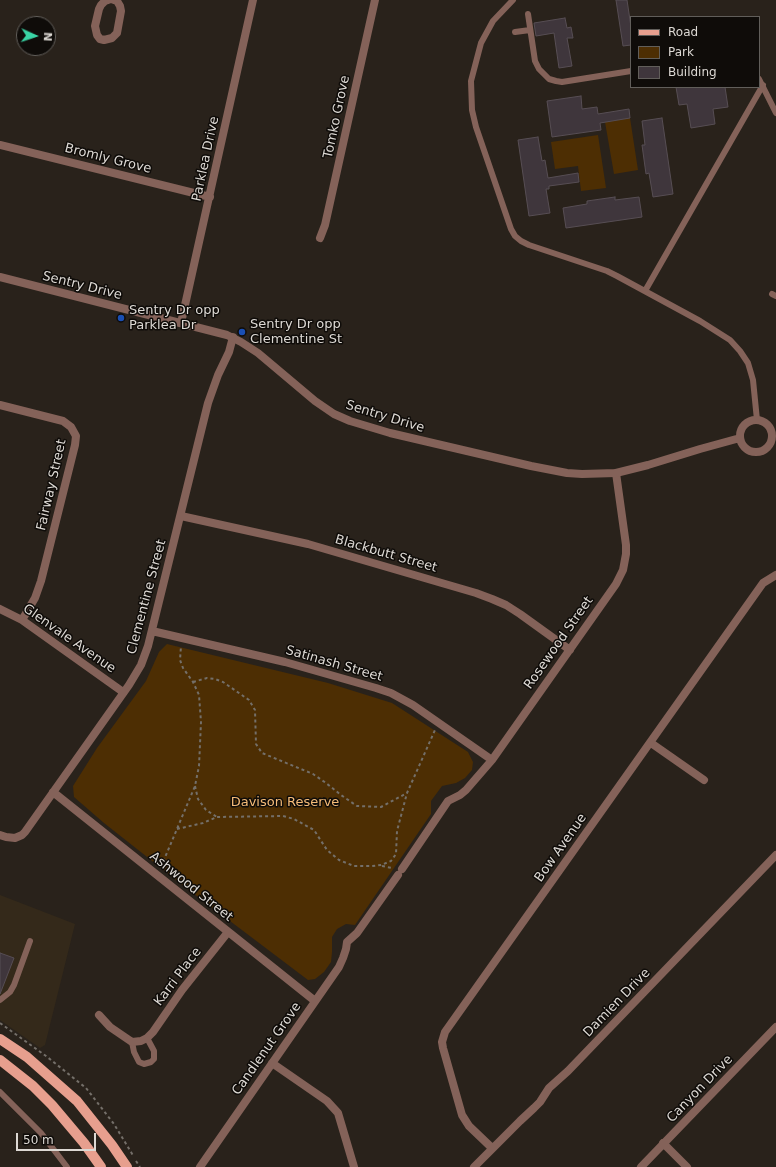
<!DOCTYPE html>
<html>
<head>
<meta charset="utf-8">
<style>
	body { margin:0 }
	#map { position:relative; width:776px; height:1167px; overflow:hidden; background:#29221b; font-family:"DejaVu Sans",sans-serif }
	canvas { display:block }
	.legend { position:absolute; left:630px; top:16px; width:130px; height:72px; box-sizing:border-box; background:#0f0c09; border:1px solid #615e5a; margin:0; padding:5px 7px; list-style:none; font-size:12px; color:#ddd9d4 }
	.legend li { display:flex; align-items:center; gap:8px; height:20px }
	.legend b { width:20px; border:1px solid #615e5a }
	.north { position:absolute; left:16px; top:16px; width:40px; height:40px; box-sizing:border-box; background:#0f0c09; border:1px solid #615e5a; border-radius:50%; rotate:93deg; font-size:11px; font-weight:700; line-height:16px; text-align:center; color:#ddd9d4 }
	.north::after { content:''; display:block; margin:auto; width:14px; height:18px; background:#3ad4a5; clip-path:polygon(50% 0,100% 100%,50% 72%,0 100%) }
	.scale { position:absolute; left:16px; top:1133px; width:80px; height:18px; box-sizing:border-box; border:2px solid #ddd9d4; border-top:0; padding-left:5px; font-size:12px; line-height:14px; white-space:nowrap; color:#ddd9d4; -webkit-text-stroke:3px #0f0c09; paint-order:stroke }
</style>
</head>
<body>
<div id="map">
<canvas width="776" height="1167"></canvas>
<ul class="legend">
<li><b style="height:5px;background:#e79f8e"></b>Road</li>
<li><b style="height:11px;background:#4d2e03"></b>Park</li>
<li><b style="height:11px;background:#3f363c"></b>Building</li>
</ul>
<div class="north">N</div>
<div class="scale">50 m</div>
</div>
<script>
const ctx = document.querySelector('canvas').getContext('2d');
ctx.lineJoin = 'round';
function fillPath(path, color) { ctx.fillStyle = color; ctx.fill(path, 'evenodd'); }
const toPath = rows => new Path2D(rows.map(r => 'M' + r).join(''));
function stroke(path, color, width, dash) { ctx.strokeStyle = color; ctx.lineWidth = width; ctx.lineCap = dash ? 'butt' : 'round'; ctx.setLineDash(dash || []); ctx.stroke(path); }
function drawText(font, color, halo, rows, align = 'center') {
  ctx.font = font + ' "DejaVu Sans",sans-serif'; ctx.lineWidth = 3; ctx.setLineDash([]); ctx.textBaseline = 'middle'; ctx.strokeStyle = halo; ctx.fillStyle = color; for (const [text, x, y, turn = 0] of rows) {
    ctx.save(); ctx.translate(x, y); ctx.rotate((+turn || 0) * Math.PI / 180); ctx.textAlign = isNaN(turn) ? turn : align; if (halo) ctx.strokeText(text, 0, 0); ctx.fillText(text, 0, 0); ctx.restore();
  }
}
fillPath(toPath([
	[0,895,75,924,45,1045,40,1048,0,1020]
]), '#34291a');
fillPath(toPath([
	[630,118,638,170,614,174,605,122],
	[598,135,606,188,581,191,578,166,555,169,551,142],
	[167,644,328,683,392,703,468,752,473,762,472,770,465,778,456,783,442,786,431,801,431,814,355,925,346,924,337,929,332,937,332,952,331,962,324,972,315,979,308,980,189,890,104,823,74,797,73,786,97,748,146,681,159,652]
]), '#4d2e03');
const building = toPath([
	[616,0,627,0,631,27,631,45,623,46,616,0],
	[565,18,567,28,571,27,573,38,567,38,572,66,559,68,554,33,536,36,534,23,565,18],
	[676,87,725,87,728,107,713,109,715,124,691,128,687,104,679,105,676,87],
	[581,96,582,109,597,107,598,114,629,109,630,118,600,123,601,130,552,137,547,101,581,96],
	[662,118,673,194,653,197,649,173,646,174,642,145,645,145,642,121,662,118],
	[538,137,542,161,545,160,548,178,578,173,579,182,549,186,549,189,546,189,550,213,529,216,518,140,538,137],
	[615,197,615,200,639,197,642,217,566,228,563,208,587,204,587,201,615,197],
	[0,953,14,958,0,994,0,953]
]);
fillPath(building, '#3f363c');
stroke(building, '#574e54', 1);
stroke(toPath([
	[193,682,207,678,215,679,223,682,249,700,255,710,256,744,262,753,313,774,326,783,341,795,357,806,381,807,407,793],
	[195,786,198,799,206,810,217,817],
	[177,829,203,823,217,817,283,816,294,819,314,830,327,850,339,860,354,866,372,866,381,865,391,861,396,854,397,831,407,793,435,730],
	[382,866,392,868],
	[161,867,195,786,199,766,201,722,199,695,193,682,183,668,180,660,181,646],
	[0,1023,46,1056,86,1088,114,1124,134,1157],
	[136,1161,140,1167]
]), '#746f69', 2, [3, 3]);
stroke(toPath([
	[513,0,493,21,481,43,471,81,472,110,476,127,511,229,515,236,521,241,529,245,607,271,617,276,700,321,730,340,740,351,748,363,753,380,757,420],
	[528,14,535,61,539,69,549,79,556,81,562,82,631,71],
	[515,32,530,30],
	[759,79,776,113],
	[645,291,763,85],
	[772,294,776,296],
	[0,1000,10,992,14,985,30,941],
	[132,1042,134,1052,139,1062,144,1064,151,1062,154,1059,154,1051,147,1038],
	[0,1092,41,1133,67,1167]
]), '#846259', 6);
stroke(toPath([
	[108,0,105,1,101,5,99,9,95,26,97,35,100,39,104,40,112,38,117,33,121,11,120,6,117,1,114,0],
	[0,145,210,197],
	[320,238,325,225,375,0],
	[181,323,253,0],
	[0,405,63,421,71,427,76,436,75,445,41,581,35,598,22,620],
	[181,516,308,544,476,593,492,599,506,605,520,614,570,650],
	[0,609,22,620,123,692],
	[152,631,285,662,376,688,391,693,413,705,492,760],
	[651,743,704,780],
	[53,792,315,1001],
	[0,835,6,837,15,838,22,835,25,832,129,685,141,665,148,646,208,403,218,375,229,352,233,337],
	[402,869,448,801,460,795,466,790,492,760,616,584,623,570,626,554,626,545,616,473],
	[99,1015,110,1027,132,1042,141,1041,147,1038,153,1032,182,990,228,932],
	[272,1063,327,1101,338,1113,354,1167],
	[663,1143,687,1167],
	[492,1148,469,1126,462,1115,443,1048,442,1042,445,1032,763,583,776,575],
	[200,1167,339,967,343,958,346,949,347,942,357,933,398,875],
	[474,1167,520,1121,534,1108,540,1102,549,1088,568,1071,776,855],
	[641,1167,776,1027]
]), '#846259', 8);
stroke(toPath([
	[0,277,227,335,241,342,258,353,315,401,334,414,350,421,390,433,531,466,567,473,582,474,616,473,648,465,700,449,740,438],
	'740 436a16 16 0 1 1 32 0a16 16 0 1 1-32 0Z'
]), '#846259', 8);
stroke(toPath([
	[0,1039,27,1057,77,1101,112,1145,127,1167],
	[0,1060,33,1086,52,1105,84,1143,101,1167]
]), '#e79f8e', 10);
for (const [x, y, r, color] of [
	[121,318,4,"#1a4fb4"],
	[242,332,4,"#1a4fb4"]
]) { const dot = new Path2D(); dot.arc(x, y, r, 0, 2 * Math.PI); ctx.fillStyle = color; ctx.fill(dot); stroke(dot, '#0f0c09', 1.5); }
drawText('13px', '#ddd9d4', '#0f0c09', [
	["Tomko Grove",337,117,-78],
	["Bromly Grove",108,159,14],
	["Parklea Drive",206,159,-78],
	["Sentry Drive",82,286,14],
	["Sentry Drive",385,417,17],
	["Fairway Street",52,485,-77],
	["Blackbutt Street",386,554,16],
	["Clementine Street",147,597,-75],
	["Glenvale Avenue",69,639,35],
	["Rosewood Street",559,643,-55],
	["Satinash Street",334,664,16],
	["Bow Avenue",561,848,-55],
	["Ashwood Street",191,887,39],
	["Karri Place",178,977,-53],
	["Damien Drive",617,1003,-46],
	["Candlenut Grove",267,1049,-55],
	["Canyon Drive",700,1089,-46]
]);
drawText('13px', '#ddd9d4', '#0f0c09', [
	["Sentry Dr opp",129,311],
	["Parklea Dr",129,326],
	["Sentry Dr opp",250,325],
	["Clementine St",250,340]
], 'left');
drawText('13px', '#f5bb78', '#0f0c09', [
	["Davison Reserve",285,803]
]);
</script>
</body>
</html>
